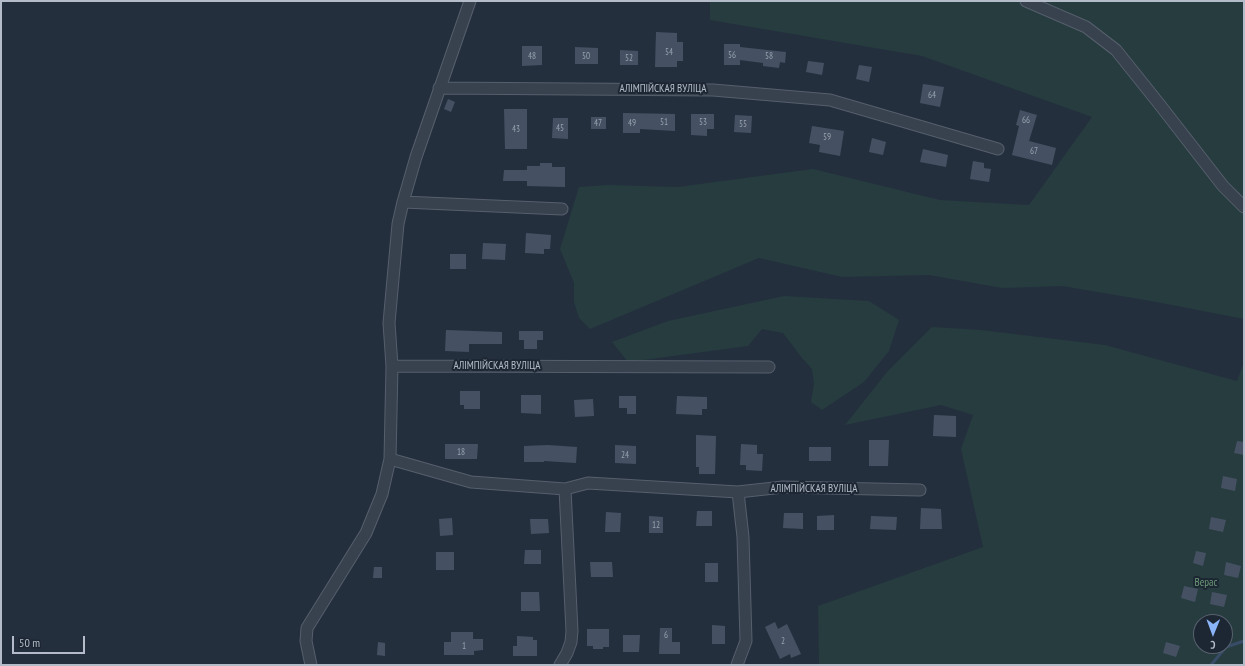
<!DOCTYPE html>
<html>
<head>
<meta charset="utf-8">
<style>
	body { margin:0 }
	#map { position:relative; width:1245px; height:666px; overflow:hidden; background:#242f3e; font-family:"PT Sans Narrow",sans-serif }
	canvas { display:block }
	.frame { position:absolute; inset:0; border:2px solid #b4bcc9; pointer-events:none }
	.north { position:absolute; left:1193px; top:614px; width:40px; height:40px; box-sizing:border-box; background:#1d2633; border:1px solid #59626f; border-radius:50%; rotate:181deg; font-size:11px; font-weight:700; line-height:16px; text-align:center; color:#b4bcc9 }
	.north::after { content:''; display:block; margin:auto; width:14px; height:18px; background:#8ab4f8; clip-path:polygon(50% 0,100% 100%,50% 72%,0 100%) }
	.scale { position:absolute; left:12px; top:636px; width:73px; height:18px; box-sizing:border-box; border:2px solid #b4bcc9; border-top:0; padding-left:5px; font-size:12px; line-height:14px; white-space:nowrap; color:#b4bcc9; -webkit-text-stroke:3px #1d2633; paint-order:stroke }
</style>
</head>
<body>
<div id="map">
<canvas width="1245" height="666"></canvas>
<div class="frame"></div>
<div class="north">С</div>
<div class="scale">50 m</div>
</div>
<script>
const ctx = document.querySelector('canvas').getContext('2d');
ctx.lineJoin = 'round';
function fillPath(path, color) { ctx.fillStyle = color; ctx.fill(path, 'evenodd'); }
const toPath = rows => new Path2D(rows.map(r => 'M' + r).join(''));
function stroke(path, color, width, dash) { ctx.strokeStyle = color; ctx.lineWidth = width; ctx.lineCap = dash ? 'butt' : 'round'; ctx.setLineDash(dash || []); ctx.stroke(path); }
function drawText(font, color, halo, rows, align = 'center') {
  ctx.font = font + ' "PT Sans Narrow",sans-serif'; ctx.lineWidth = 4; ctx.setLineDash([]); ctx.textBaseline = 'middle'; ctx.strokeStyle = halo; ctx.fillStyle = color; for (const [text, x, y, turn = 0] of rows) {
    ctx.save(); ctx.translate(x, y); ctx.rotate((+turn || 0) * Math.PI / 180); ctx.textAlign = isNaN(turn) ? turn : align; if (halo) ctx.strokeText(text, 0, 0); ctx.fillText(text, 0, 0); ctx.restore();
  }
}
fillPath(toPath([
	[710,1,1244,1,1244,319,1151,301,1062,286,1002,288,929,275,842,277,759,258,590,329,579,318,574,302,574,283,560,249,579,187,608,185,678,187,813,169,940,200,1029,205,1092,117,922,56,710,20],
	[784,296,869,301,899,320,889,351,864,382,822,410,811,402,814,384,812,369,802,358,783,333,762,329,748,346,628,362,612,342,668,321],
	[932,327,981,330,1105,345,1237,381,1244,362,1244,665,819,665,818,606,983,547,961,449,973,415,941,405,845,425,887,372],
	[1201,622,1225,622,1225,646,1201,646]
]), '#263c3f');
stroke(toPath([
	[1211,665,1226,647,1244,641]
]), '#394c67', 3);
fillPath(toPath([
	[656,32,677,33,677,42,683,42,683,61,677,61,677,67,655,67],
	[724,44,740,44,740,47,786,52,785,63,780,62,779,68,763,66,763,63,740,60,740,65,724,65],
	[522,46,542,46,542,65,522,66],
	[575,47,598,48,598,64,575,64],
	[620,50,638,51,638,65,620,65],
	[808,61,824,63,822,75,806,72],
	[859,65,872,67,869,82,856,79],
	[923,84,944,87,940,107,920,103],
	[448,99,455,102,451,112,444,109],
	[504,109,527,109,527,149,505,149],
	[1020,110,1037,115,1029,141,1056,148,1052,165,1012,155,1019,126,1016,125],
	[623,113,675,114,675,131,640,129,640,133,623,133],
	[691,114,714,114,714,129,707,129,707,136,691,135],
	[735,115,752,116,751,133,734,132],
	[591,117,606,117,606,129,591,129],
	[553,118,568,118,568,139,552,138],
	[812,126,844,131,840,156,819,152,820,145,809,143],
	[872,138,886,142,883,155,869,152],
	[923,149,948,155,946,167,920,162],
	[973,161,984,163,984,168,991,169,989,182,970,179],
	[540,163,552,163,552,167,565,167,565,187,527,186,527,181,503,181,504,170,527,170,527,166,540,166],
	[526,233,551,235,550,249,544,249,544,254,525,253],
	[483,243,506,244,505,260,482,259],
	[450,254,466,254,466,269,450,269],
	[446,330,502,332,502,344,469,344,469,352,445,351],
	[519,331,543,331,543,340,537,340,537,349,524,349,524,340,519,340],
	[460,391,480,391,480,409,464,409,464,405,460,405],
	[521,395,541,395,541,414,521,413],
	[619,396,636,396,636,414,627,414,627,408,619,408],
	[677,396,707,397,707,409,702,409,702,415,676,414],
	[593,399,594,416,575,417,574,400],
	[934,415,956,416,956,437,933,436],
	[696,435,716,436,715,474,699,474,699,467,696,467],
	[869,440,889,440,888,466,869,466],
	[1237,441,1244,442,1244,455,1234,453],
	[445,444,478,444,477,459,445,459],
	[741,444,757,445,757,454,763,454,762,471,746,470,746,465,740,465],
	[548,445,577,447,576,463,544,461,544,462,524,462,524,446],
	[615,445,636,446,636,464,615,463],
	[809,447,831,447,831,461,809,461],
	[1223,476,1237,479,1235,491,1221,488],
	[921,508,941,509,942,529,920,529],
	[697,511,712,511,712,526,696,526],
	[606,512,621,513,620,532,605,532],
	[784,513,803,513,803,529,783,528],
	[834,515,834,530,817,530,817,516],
	[649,516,663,517,663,533,649,533],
	[871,516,897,517,896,530,870,529],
	[1211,517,1226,520,1223,532,1209,529],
	[452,518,453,535,440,536,439,519],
	[530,519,548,519,549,533,531,534],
	[525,550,541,550,541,564,524,564],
	[1196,551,1206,553,1203,566,1193,563],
	[436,552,454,552,454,570,436,570],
	[590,562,612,562,613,577,591,577],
	[1226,562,1241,566,1238,578,1224,575],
	[705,563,718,563,718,582,705,582],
	[374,567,382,567,382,578,373,578],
	[1184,586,1198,589,1195,602,1181,598],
	[521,592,539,592,540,611,521,611],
	[1212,592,1227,595,1224,607,1210,604],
	[775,622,778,629,787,624,801,654,791,658,790,654,780,659,765,627],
	[712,625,725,626,725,644,712,644],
	[660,628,672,628,672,642,680,642,680,654,659,654],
	[587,629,609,629,609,647,603,647,603,649,593,649,593,646,587,646],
	[451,632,473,632,473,639,483,639,483,650,474,651,474,655,444,655,444,642,451,642],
	[623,635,640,635,639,652,623,652],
	[517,636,533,637,533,640,537,640,537,656,513,656,513,646,517,646],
	[378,642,385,643,385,656,377,655],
	[1166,642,1180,646,1176,657,1163,653]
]), '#455162');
const street = toPath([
	[1026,1,1086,27,1116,50,1160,105,1223,186,1244,207],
	[439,88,713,90,830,100,998,149],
	[403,202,562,209],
	[392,366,769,367],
	[390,459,471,482,565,489,588,483,738,492,783,487,920,490],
	[311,665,306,641,307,628,366,533,382,494,390,459,392,366,389,323,398,224,403,202,416,157,470,1],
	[560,665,567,653,571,642,572,631,565,489],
	[737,665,746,641,743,537,738,492]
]);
stroke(street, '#565f6c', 13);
stroke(street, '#38414e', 11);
drawText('9px', '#98a1af', null, [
	["54",669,52],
	["56",732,55],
	["48",532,56],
	["50",586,56],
	["58",769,56],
	["52",629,58],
	["64",932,95],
	["66",1026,120],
	["51",664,122],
	["53",703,122],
	["47",598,123],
	["49",632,123],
	["55",743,124],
	["45",560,128],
	["43",516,129],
	["59",827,137],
	["67",1034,151],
	["18",461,452],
	["24",625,455],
	["12",656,525],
	["6",666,635],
	["2",783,641],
	["1",464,646]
]);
drawText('11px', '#b4bcc9', '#1d2633', [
	["АЛІМПІЙСКАЯ ВУЛІЦА",663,89],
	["АЛІМПІЙСКАЯ ВУЛІЦА",497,366],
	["АЛІМПІЙСКАЯ ВУЛІЦА",814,489]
]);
drawText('11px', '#6b9a76', '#1d2633', [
	["Верас",1206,583]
]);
</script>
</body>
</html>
